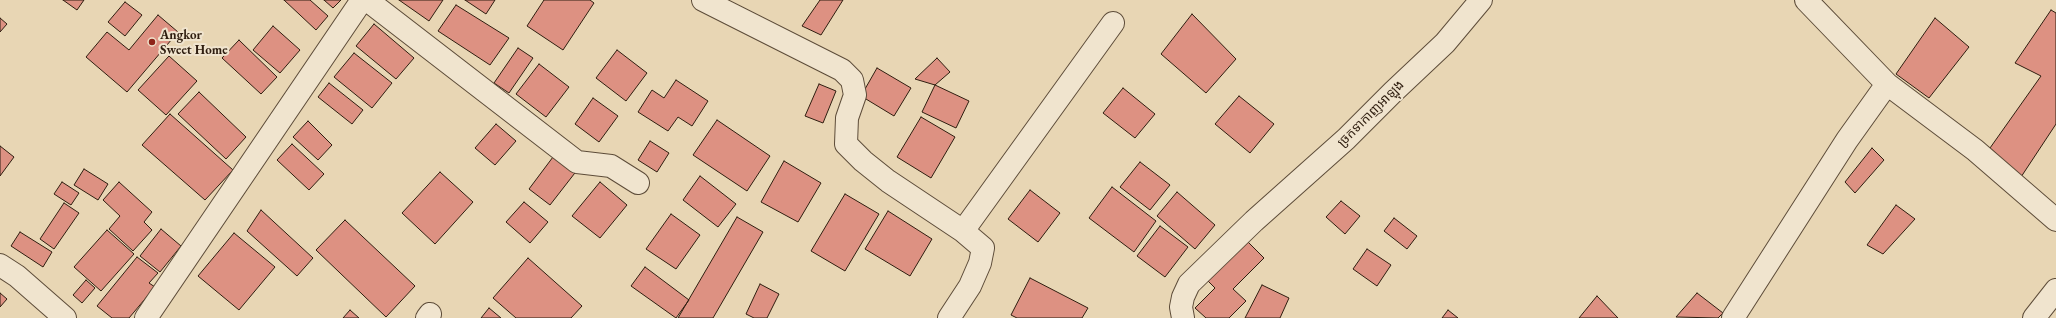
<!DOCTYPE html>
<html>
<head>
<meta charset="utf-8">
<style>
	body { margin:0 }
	canvas { display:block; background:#e8d6b4 }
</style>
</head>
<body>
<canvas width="2056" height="318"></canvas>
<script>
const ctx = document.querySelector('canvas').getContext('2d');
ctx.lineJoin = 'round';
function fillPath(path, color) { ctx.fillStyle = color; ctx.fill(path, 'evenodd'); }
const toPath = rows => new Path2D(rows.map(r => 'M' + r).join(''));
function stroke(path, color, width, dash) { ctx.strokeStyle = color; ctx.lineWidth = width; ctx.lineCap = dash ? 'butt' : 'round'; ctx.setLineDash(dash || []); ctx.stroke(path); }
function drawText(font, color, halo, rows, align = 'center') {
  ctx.font = font + ' "EB Garamond","Noto Sans Khmer",serif'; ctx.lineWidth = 4; ctx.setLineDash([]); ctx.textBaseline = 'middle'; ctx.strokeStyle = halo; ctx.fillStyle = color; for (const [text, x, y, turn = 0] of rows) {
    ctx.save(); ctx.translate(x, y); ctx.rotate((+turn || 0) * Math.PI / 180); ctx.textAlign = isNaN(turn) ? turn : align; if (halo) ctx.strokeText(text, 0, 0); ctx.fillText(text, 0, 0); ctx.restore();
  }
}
const building = toPath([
	[63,0,84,0,77,10,63,0],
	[284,0,310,0,328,16,316,30,284,0],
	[324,0,341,0,333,8,324,0],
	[399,0,443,0,429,21,399,0],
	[465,0,495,0,486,14,465,0],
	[544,0,590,0,594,3,563,50,527,26,544,0],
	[820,0,843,0,821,35,802,26,820,0],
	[125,2,142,15,125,36,108,22,125,2],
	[456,5,509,38,490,65,438,31,456,5],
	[2051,10,2056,13,2056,124,2021,177,1990,148,2041,76,2015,63,2051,10],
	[1192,14,1236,59,1206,93,1161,54,1192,14],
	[158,15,178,32,127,92,86,57,107,32,129,50,158,15],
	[0,18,7,24,0,32,0,18],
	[1935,18,1969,47,1929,98,1896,74,1935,18],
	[374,24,414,58,396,79,356,46,374,24],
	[273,26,300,50,280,73,253,50,273,26],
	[239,40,277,77,261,94,222,58,239,40],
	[518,48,533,58,509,93,494,83,518,48],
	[617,50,647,73,626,101,596,78,617,50],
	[354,53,392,83,372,108,334,77,354,53],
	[169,56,197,81,166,115,138,90,169,56],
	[937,58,950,72,935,85,915,79,937,58],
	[539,64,569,87,546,117,516,94,539,64],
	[877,68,911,88,894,116,861,96,877,68],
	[676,80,708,101,692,126,678,117,668,131,638,112,652,90,664,98,676,80],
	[329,83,363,110,352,124,318,97,329,83],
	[819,84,836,91,823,123,805,116,819,84],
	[935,85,969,101,956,128,922,112,935,85],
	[1123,88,1155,114,1135,138,1103,113,1123,88],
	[199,92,246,137,226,159,178,114,199,92],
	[1239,96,1274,124,1250,153,1215,124,1239,96],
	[593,98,618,116,599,142,575,124,593,98],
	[170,114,233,170,205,200,142,145,170,114],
	[921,117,955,137,931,178,897,157,921,117],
	[717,120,770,156,747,191,693,155,717,120],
	[308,121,332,145,318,160,293,137,308,121],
	[496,124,516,141,495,165,475,148,496,124],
	[650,141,669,153,657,172,638,160,650,141],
	[292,144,324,174,309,190,277,160,292,144],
	[0,146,14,157,0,176,0,146],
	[1872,148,1884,160,1855,193,1845,182,1872,148],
	[556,153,578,169,550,205,529,189,556,153],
	[784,161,821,183,798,222,761,202,784,161],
	[1140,162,1170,185,1150,210,1120,187,1140,162],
	[84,169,108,184,98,200,74,185,84,169],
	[440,172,473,202,435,244,402,213,440,172],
	[700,176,736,204,718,227,683,200,700,176],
	[62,182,79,193,71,205,54,194,62,182],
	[119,182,152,212,144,222,152,230,133,251,109,229,120,216,103,200,119,182],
	[600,182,627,205,600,238,572,216,600,182],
	[1112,187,1156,221,1134,252,1089,218,1112,187],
	[1030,190,1060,213,1038,242,1008,219,1030,190],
	[1177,192,1215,225,1195,249,1157,216,1177,192],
	[845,194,879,214,845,271,811,251,845,194],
	[1341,201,1360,216,1345,234,1326,217,1341,201],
	[524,202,548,222,530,243,506,222,524,202],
	[64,203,79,213,54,249,40,239,64,203],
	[1896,205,1915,219,1883,254,1867,245,1896,205],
	[261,210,313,258,297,276,247,231,261,210],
	[888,211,932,239,910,276,865,249,888,211],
	[671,214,700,235,676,269,646,249,671,214],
	[737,217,763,232,713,318,678,318,737,217],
	[1394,218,1417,236,1407,249,1384,231,1394,218],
	[345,220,415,286,386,317,316,250,345,220],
	[1160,226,1188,247,1165,277,1137,256,1160,226],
	[161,229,181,246,160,272,140,256,161,229],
	[107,230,134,254,101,291,74,267,107,230],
	[20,232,52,252,43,267,11,246,20,232],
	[234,233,275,267,239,310,198,276,234,233],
	[1246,240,1264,258,1233,289,1246,301,1229,318,1206,318,1195,308,1215,288,1207,280,1246,240],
	[1367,249,1391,265,1377,286,1353,269,1367,249],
	[137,257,158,273,149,283,155,287,129,318,112,318,97,306,137,257],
	[528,258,582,306,571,318,516,318,493,298,528,258],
	[645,267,689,300,676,318,631,286,645,267],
	[1030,278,1088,308,1082,318,1017,318,1011,315,1030,278],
	[86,280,95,288,82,303,73,295,86,280],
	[760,284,779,294,767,318,754,318,746,314,760,284],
	[1262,285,1289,298,1280,318,1245,318,1262,285],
	[0,293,7,299,0,307,0,293],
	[1697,293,1723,313,1718,318,1676,317,1697,293],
	[1597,296,1618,318,1579,318,1597,296],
	[489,308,501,318,481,318,489,308],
	[350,310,359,318,343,318,350,310],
	[1448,310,1458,318,1442,318,1448,310]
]);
fillPath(building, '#dd9182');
stroke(building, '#2f1e10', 1);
const street = toPath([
	[367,0,577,162,611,166,638,183],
	[703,0,842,70,852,80,855,95,847,118,846,144,863,161,888,181,963,231,983,248,980,263,970,286,949,318],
	[1806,0,1887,84,1975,150,2056,220],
	[963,231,1113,23],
	[0,265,17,276,65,318],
	[146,318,362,0],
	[427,318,430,314],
	[1183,318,1181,307,1183,297,1189,284,1254,221,1346,139,1393,92,1445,43,1481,0],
	[1733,318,1847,140,1887,84],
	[2034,318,2056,290]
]);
stroke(street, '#5d4c39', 24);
stroke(street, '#f0e4ce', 22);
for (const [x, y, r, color] of [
	[152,42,4,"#8f2418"]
]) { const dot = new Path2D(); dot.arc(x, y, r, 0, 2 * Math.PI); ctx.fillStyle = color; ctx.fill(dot); stroke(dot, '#f0e4ce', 1.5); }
drawText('bold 13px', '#2f1e10', '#f0e4ce', [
	["Angkor",160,35],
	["Sweet Home",160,50]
], 'left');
drawText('13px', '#2f1e10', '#f0e4ce', [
	["ច្រកទាកាញអាឡុង",1371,114,-45]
]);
</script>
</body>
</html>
